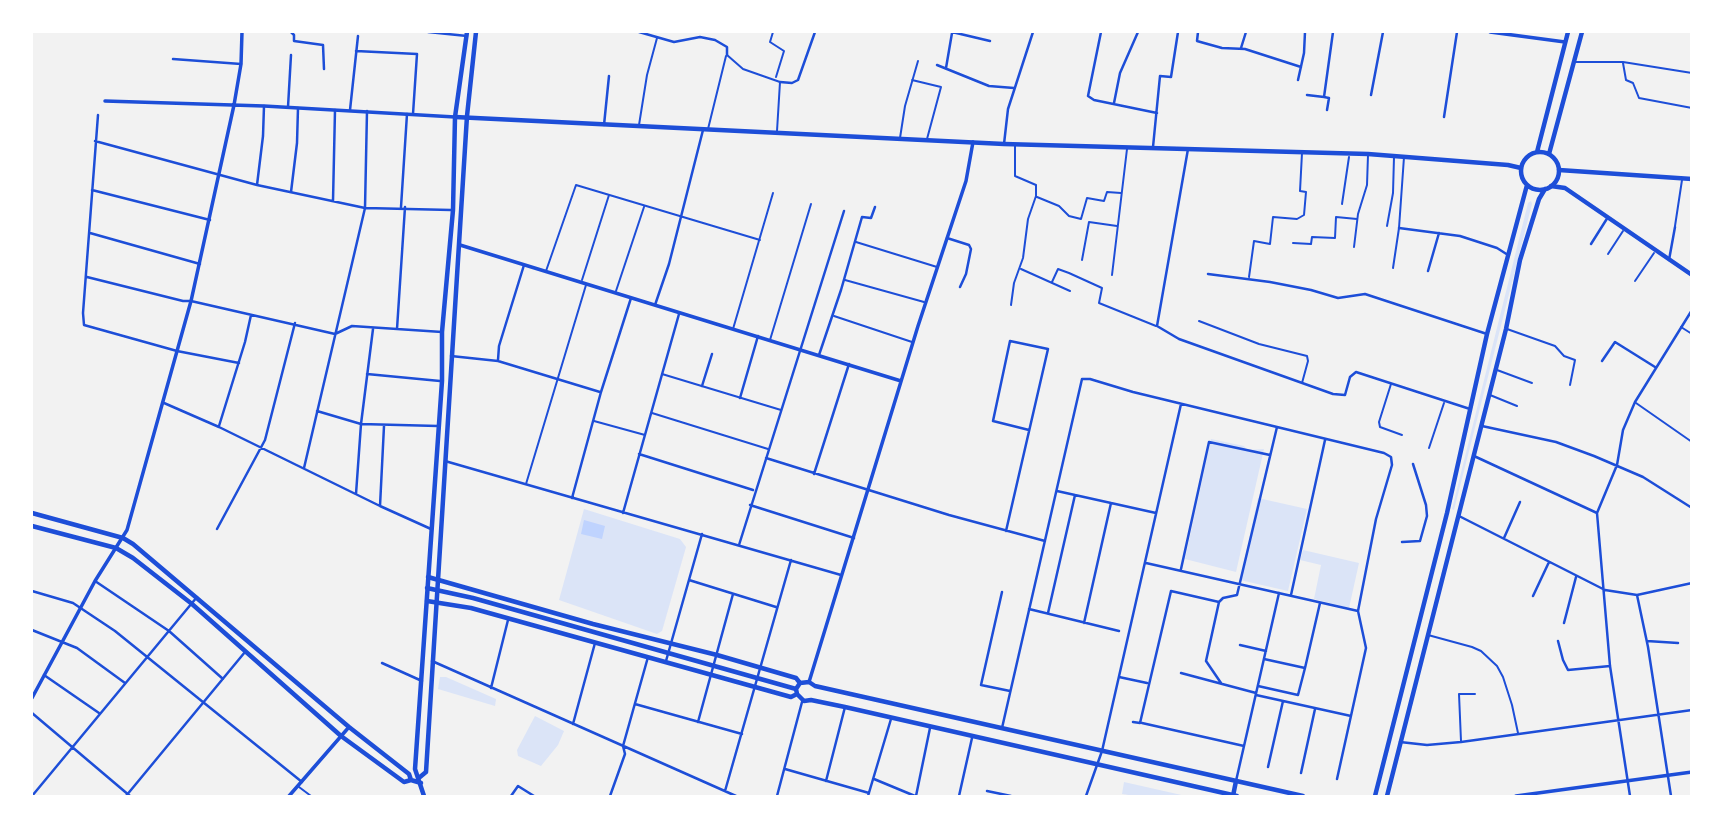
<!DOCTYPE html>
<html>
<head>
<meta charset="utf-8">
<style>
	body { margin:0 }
	#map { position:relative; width:1723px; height:828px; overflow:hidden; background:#f2f2f2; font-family:Roboto,sans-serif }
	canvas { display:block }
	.frame { position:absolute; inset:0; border:33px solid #fff; pointer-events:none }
</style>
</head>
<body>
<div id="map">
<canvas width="1723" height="828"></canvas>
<div class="frame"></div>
</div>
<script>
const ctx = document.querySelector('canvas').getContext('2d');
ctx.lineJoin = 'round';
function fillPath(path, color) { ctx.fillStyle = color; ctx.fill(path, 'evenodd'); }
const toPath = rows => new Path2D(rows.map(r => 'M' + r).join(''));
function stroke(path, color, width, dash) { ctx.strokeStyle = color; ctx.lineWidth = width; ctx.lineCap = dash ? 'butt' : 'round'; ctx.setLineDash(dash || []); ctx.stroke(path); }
fillPath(toPath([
	[1531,201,1532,204,1454,510,1452,509,1528,203],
	[1211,439,1244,446,1247,450,1264,449,1236,572,1185,559],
	[1258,498,1307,509,1288,591,1240,580],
	[584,509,680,539,686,547,662,631,657,634,559,600],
	[1303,550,1359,563,1349,608,1314,599,1321,565,1300,560],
	[440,677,446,677,496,699,495,706,438,689],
	[535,716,564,731,558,745,541,766,518,756,517,750],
	[1124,782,1186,796,1136,796,1122,794]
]), '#dbe4f7');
fillPath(toPath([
	[584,520,605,526,602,539,581,534]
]), '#bfd3fe');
stroke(toPath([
	[773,32,770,42,784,51,776,77],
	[727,55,743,69,780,82,777,131],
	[1576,62,1623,62,1692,73],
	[1623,63,1626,80,1633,83,1639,98,1692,108],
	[912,80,941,87,927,139],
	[639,125,647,75,657,38],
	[708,129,726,56],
	[900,138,905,106,918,61],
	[1037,197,1059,206,1069,216,1081,219,1087,198,1104,201,1107,192,1121,193],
	[1342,204,1349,157],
	[1387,226,1393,193,1394,157],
	[1675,226,1682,180],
	[856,242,937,267],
	[1293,243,1311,244,1312,237,1335,238,1336,217,1357,219],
	[1354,247,1358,214,1367,185,1368,155],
	[1608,254,1623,231],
	[1082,260,1089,222,1117,226],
	[1393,268,1399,228,1404,157],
	[1021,269,1070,291],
	[546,271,576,185,760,240],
	[1112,275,1127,149],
	[1249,277,1254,241,1270,244,1273,217,1297,219,1304,215,1306,192,1300,191,1302,153],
	[582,280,609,195],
	[845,280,924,302],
	[1635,281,1654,253],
	[1052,282,1058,269,1069,273,1102,288,1099,303,1156,326],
	[616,291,644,207],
	[1011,305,1014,283,1023,258,1028,219,1036,196,1036,185,1015,176,1015,145],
	[834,316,912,342],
	[1199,321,1259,344,1307,356,1308,361,1302,383],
	[1681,327,1692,334],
	[733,329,773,193],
	[1507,329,1555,346,1564,356,1575,360,1570,385],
	[770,340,811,204],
	[1497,370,1532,383],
	[662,374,781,410],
	[1391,384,1379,422,1380,427,1402,435],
	[1490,395,1517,406],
	[1636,403,1692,442],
	[652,413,768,449],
	[594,421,645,435],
	[1429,448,1444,403],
	[526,484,586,285],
	[1428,635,1472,647,1481,651,1497,666,1503,677,1512,705,1518,733],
	[1461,741,1459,694,1475,694],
	[299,787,311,796]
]), '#1d4ed8', 2);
stroke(toPath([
	[291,32,294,35,294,41,323,45,324,69],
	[428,32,467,36],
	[639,32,674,42,700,37,715,40,727,47,727,55],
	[952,32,990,41],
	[1101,32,1088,96,1094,100,1157,113],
	[1198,32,1197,41,1204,43,1222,48,1245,49,1301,67],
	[1241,48,1246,32],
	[356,51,417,54,413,114],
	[173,59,241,64],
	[937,65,989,86,1014,88],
	[946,68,952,33],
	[1298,80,1304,53,1305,32],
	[780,82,792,83,798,80,815,32],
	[1307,95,1324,97],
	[1371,95,1383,32],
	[1114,103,1120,73,1138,32],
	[288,107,291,55],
	[350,110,358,36],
	[1327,110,1329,98,1324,97,1333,32],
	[98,115,83,313,84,325,177,351,239,363],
	[1444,117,1457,32],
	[604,125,609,76],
	[95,141,257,185,365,208,451,210],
	[1004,144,1008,109,1033,32],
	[1153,147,1160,76,1171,77,1178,32],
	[1188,149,1157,326,1179,339,1333,394,1345,395,1350,377,1356,372,1470,409],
	[257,185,263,136,264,106],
	[92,190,210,220],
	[291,192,297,143,298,108],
	[333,201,335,110],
	[401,207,407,114],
	[1399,228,1460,236,1497,248,1508,255],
	[90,233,200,264],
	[947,238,969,245,971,249,966,274,960,287],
	[1591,244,1608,217],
	[1669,260,1675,227],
	[1428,271,1439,233],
	[1208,274,1270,282,1311,290,1338,298,1365,294,1487,334],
	[87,277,183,301,191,301,335,334,352,326,442,332],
	[655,305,669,264,703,130],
	[397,329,405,207],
	[819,355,841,290,862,217,871,218,875,207],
	[451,356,498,361,600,392],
	[498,360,499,346,524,265],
	[1602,361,1615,342,1655,367],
	[367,374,440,381],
	[702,386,712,354],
	[740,398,758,336],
	[164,403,219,427,380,506,431,529],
	[317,411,361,424,438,426],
	[219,426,245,342,251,315],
	[1482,426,1556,442,1594,456,1643,477,1692,508],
	[639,454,753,490],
	[1474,456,1597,513],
	[766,458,949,515,1045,541],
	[445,461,841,575],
	[304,468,365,208,367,111],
	[814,474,849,364],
	[1057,491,1156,513],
	[356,494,361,424,373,329],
	[572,498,601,392,631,298],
	[750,505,854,538],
	[380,506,384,426],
	[623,513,679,314],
	[1459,516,1605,590,1637,595,1692,583],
	[217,529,265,440,295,323],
	[1006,531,1048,349,1010,341,993,421,1029,430],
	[1504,538,1520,502],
	[1402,542,1420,541,1427,516,1426,505,1413,464],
	[739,545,844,211],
	[1146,563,1358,611],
	[1181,569,1209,442,1270,455],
	[689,580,776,607],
	[95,581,169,631,223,679],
	[32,591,73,603,115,631,302,782],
	[1002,592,981,685,1010,691],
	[1291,595,1325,440],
	[1637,595,1648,647,1671,796],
	[1533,596,1549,562],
	[1219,602,1206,661,1221,683],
	[1029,609,1119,631],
	[1048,613,1075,495],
	[1084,623,1111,503],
	[1564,623,1576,577],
	[32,630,77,648,125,683],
	[1558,641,1563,660,1568,670,1610,666],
	[1647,641,1678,643],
	[1240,645,1266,651],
	[432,661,736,796],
	[666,661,702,534],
	[382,663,422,681],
	[1305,668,1320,603],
	[1181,673,1256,693],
	[44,675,99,713],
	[1119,677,1147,683],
	[1258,686,1298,695,1305,668,1264,659],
	[491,688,508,620],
	[1256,695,1351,716],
	[635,704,742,734],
	[32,713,130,796],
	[698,722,733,594],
	[1133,722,1140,723,1171,591,1219,602,1223,598,1237,595,1277,427],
	[1142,723,1244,746],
	[573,724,595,643],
	[1002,728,1082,379,1090,379,1133,392,1384,453,1391,457,1392,465,1376,519,1358,611,1366,648,1337,779],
	[1400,742,1427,745,1461,742,1692,710],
	[1268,767,1283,701],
	[785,769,869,793],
	[1301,773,1315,709],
	[874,779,915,796],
	[826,781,845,707],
	[1236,781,1279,593],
	[725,791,791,560],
	[987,791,1011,796],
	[32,796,197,597],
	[126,796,245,652],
	[511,796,518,786,534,796],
	[610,796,625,754,623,746,648,657],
	[777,796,802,702],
	[868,796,891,719],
	[916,796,930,728],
	[959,796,972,738],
	[1086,796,1102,751,1181,404],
	[1630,796,1610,666,1597,513,1617,465,1623,430,1635,402,1692,310]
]), '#1d4ed8', 2.5);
stroke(toPath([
	[1490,32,1565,42],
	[105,101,264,106,455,117],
	[460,245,901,381],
	[809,682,918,326,966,181,973,142],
	[32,698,95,581,127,530,191,301,234,105,241,64,242,32],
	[289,796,349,727],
	[1516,796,1692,772]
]), '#1d4ed8', 3.5);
stroke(toPath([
	[455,117,1004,144,1368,154,1508,165,1521,168],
	[1559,170,1692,179],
	[1551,186,1565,188,1692,275],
	[428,577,593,624,717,655,796,678,800,683],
	[427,588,473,598,796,689],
	[427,601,471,608,791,697,797,694],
	[800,683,809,682,815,686,1303,796],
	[800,683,796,689,797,694,804,701,811,700,845,707,1237,796],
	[1233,796,1236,781]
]), '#1d4ed8', 4.5);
stroke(toPath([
	[1537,152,1568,32],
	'1521 171a19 19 0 1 1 38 0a19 19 0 1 1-38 0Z',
	[1549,154,1582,32],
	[32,513,123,538,133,544,349,727,409,774,411,780],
	[32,526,116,548,133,558,192,604,341,736,404,782,411,780,421,783],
	[420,777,426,772,467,116,476,32],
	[424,796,415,769,442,381,442,332,453,210,455,117,467,32],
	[1375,796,1447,513,1487,334,1527,185],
	[1387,796,1506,329,1520,260,1539,199,1545,189]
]), '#1d4ed8', 4.5);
</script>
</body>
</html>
